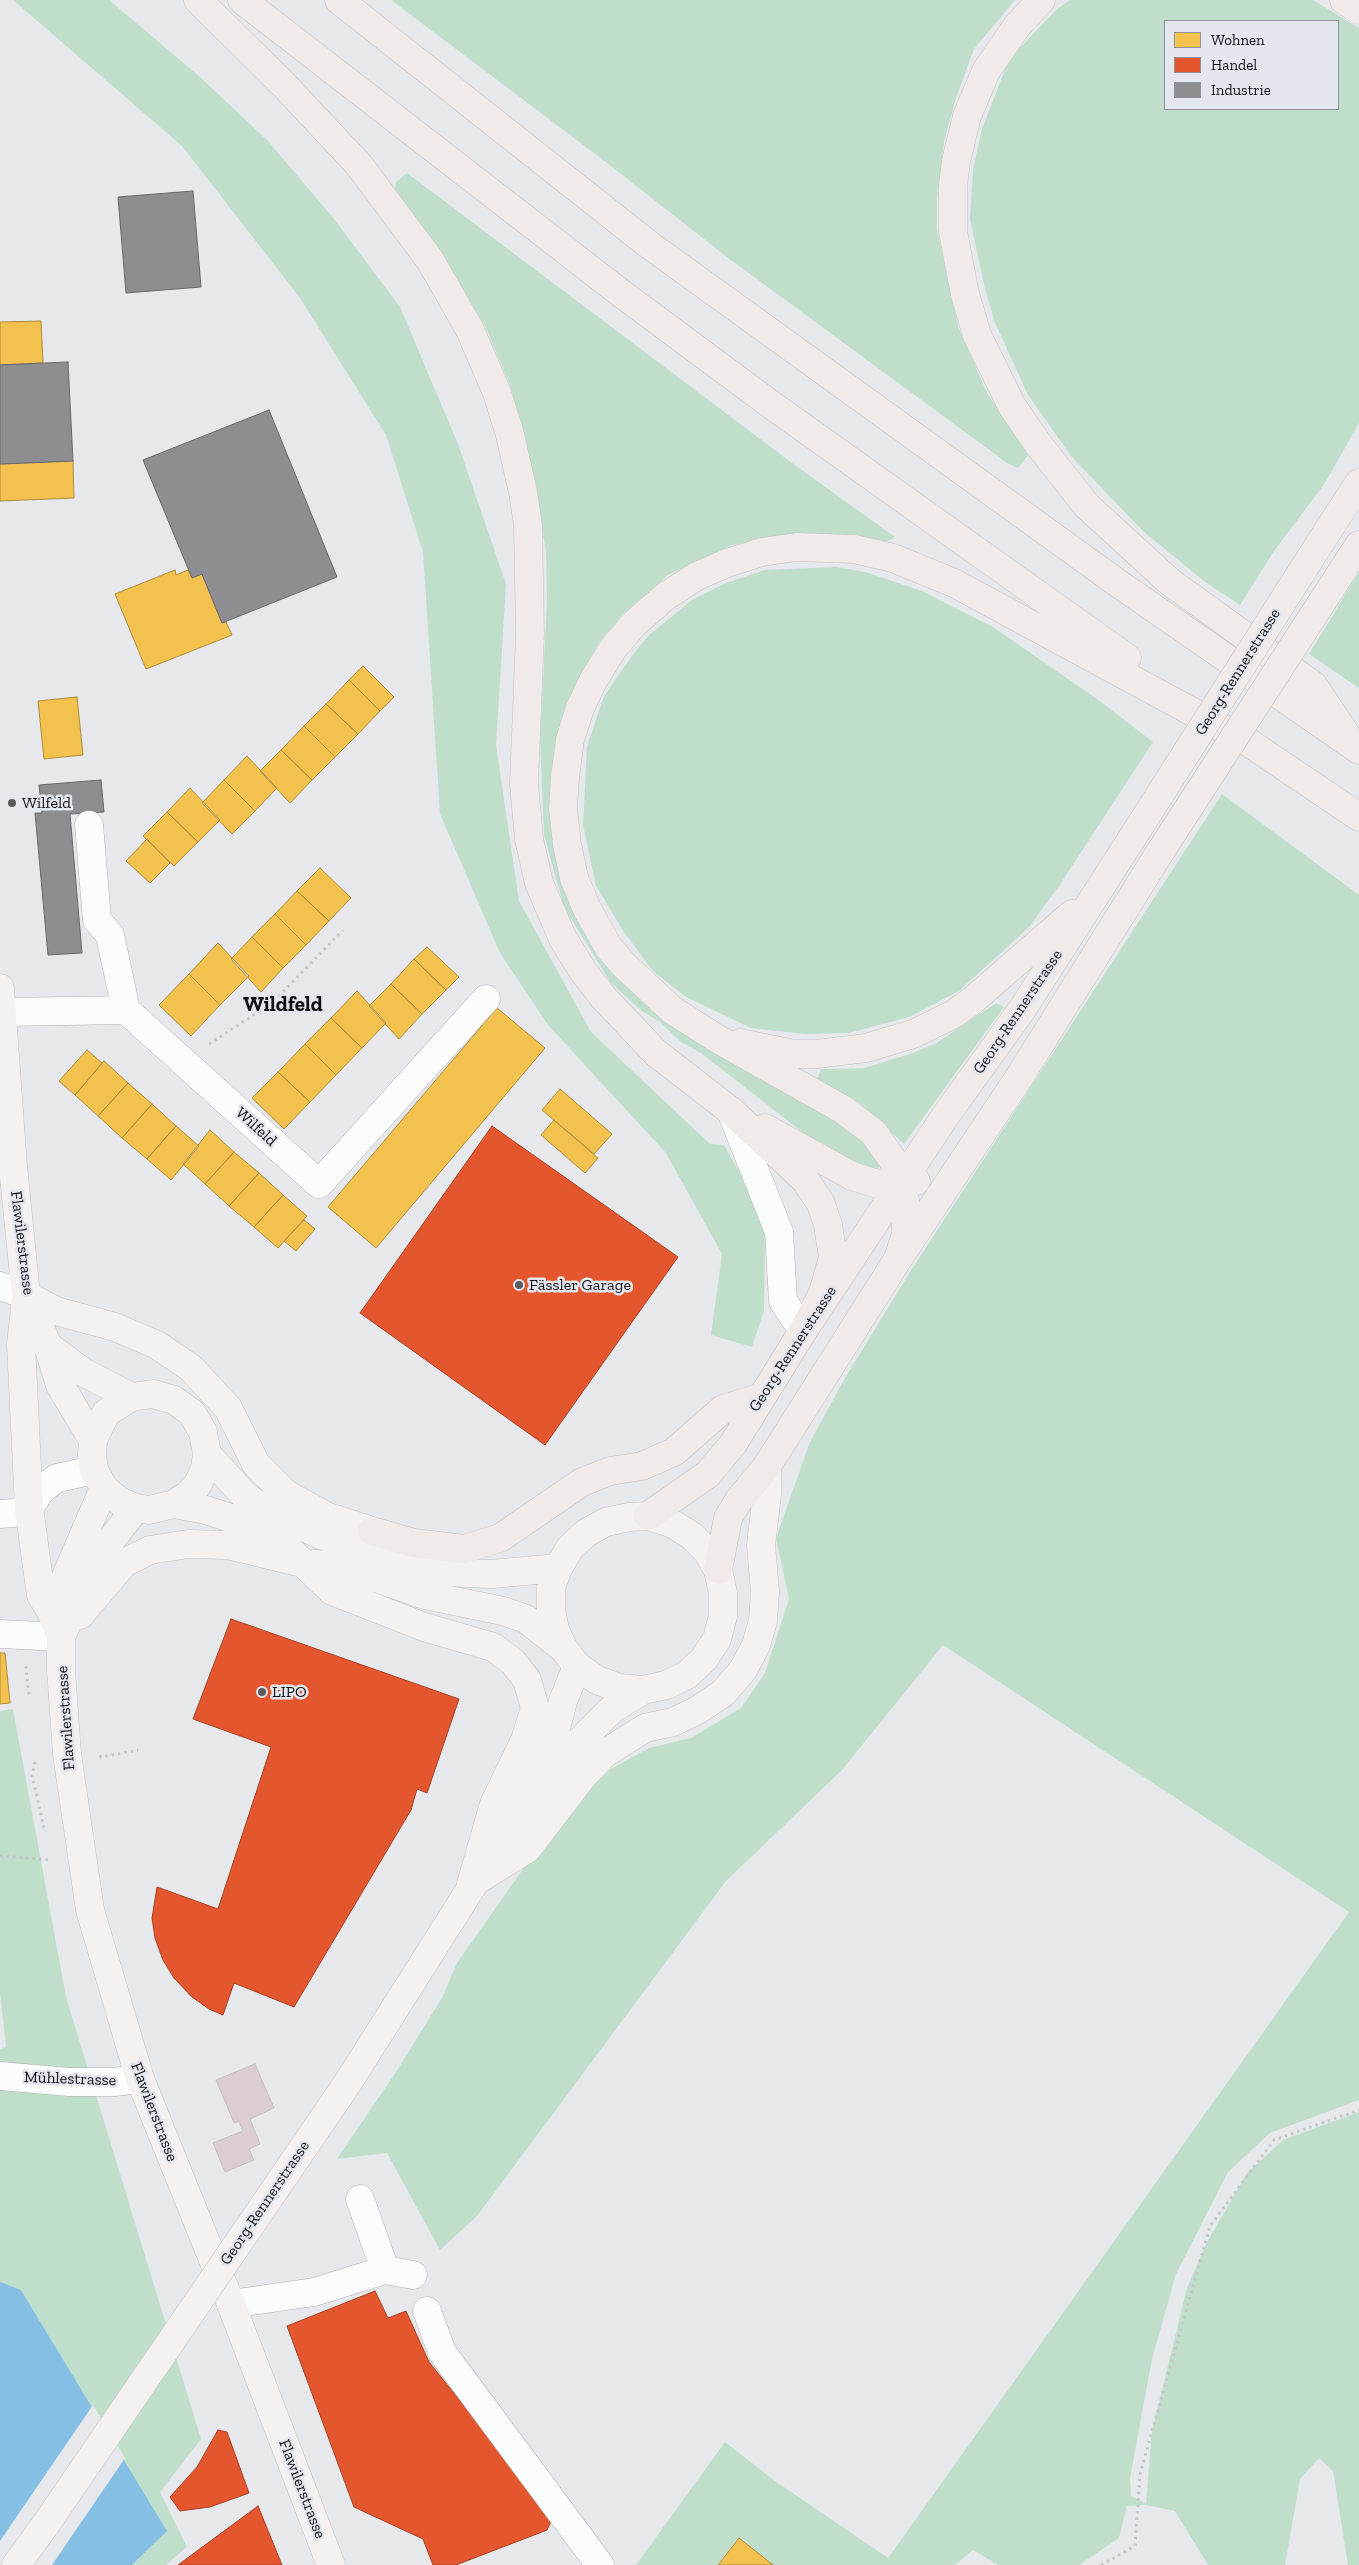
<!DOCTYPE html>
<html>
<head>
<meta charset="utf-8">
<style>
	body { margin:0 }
	#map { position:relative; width:1359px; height:2565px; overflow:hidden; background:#e7e8ec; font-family:"Zilla Slab",serif }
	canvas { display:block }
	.legend { position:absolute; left:1164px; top:20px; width:175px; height:90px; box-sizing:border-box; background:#e5e7ee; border:1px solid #909196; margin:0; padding:6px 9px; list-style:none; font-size:15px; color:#101013 }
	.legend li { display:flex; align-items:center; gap:10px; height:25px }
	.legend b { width:25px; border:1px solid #909196 }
</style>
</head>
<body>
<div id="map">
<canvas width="1359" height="2565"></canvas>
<ul class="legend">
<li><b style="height:14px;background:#f2c14e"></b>Wohnen</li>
<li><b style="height:14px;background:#e4572e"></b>Handel</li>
<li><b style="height:14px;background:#8d8d92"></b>Industrie</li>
</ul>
</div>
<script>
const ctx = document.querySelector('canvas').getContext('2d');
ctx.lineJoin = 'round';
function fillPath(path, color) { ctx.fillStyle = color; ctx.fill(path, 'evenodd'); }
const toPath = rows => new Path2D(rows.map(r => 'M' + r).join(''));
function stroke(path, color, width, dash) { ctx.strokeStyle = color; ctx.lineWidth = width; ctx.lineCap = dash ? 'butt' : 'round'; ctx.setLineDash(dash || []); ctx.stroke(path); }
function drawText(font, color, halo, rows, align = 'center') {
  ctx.font = font + ' "Zilla Slab",serif'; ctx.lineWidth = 5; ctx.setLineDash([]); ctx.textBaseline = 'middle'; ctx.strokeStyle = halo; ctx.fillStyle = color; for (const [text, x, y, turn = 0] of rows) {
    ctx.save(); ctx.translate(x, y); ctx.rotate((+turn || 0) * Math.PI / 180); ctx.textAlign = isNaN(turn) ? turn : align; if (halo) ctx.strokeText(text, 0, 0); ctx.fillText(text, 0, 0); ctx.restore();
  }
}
fillPath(toPath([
	[13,0,109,0,200,77,268,141,334,219,400,307,458,444,506,584,496,745,519,901,591,1032,710,1144,724,1145,742,1177,765,1232,764,1311,752,1347,711,1335,722,1254,666,1153,548,1025,500,953,440,814,423,552,386,435,300,298,182,146],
	[391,0,1015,0,974,49,956,98,944,142,937,199,937,229,958,326,987,393,1029,454,1018,468,1007,463,727,257,598,156],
	[1070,0,1313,0,1359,28,1359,423,1325,483,1274,551,1240,605,1205,582,1143,531,1071,456,1028,395,995,323,985,289,970,219,973,169,982,129,1009,59,1057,9],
	[1165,21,1338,21,1338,109,1165,109],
	[407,173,792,463,895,537,886,542,807,533,732,545,668,575,623,614,599,642,572,693,554,746,550,808,571,905,605,965,674,1026,855,1130,877,1154,880,1166,873,1172,833,1156,701,1053,681,1042,660,1022,642,1011,611,983,564,907,544,835,540,740,547,601,546,551,531,470,510,385,486,328,448,265,395,189,396,182],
	[836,567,865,572,922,591,993,627,1097,699,1153,742,1059,886,1029,927,959,991,909,1017,849,1033,805,1034,751,1028,686,997,653,971,624,932,596,886,583,825,587,747,604,696,629,660,648,636,692,600,726,583,765,570],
	[1359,572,1359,688,1309,654],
	[1222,794,1359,895,1359,2100,1270,2133,1228,2172,1176,2274,1152,2359,1130,2478,1131,2496,1146,2504,1152,2431,1187,2288,1207,2242,1247,2173,1283,2140,1359,2112,1359,2565,1348,2565,1333,2471,1319,2458,1300,2479,1285,2565,1208,2565,1175,2511,1146,2505,1127,2506,1119,2538,1079,2565,998,2565,973,2550,955,2565,771,2565,739,2537,717,2565,636,2565,725,2442,775,2481,888,2558,1349,1912,943,1645,842,1770,726,1881,477,2216,440,2250,387,2153,337,2159,398,2069,443,1996,457,1963,556,1822,611,1769,649,1748,691,1738,741,1708,765,1673,789,1599,776,1538,810,1442,845,1378,910,1272],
	[996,1003,1004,1007,904,1144,858,1102,817,1080,821,1069,864,1068,910,1054,935,1044],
	[13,1709,66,1997,201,2439,160,2492,187,2547,166,2565,132,2565,167,2531,21,2290,0,2282,0,2049,6,2047,0,1992,0,1711]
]), '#bfdfcc');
fillPath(toPath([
	[0,2282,21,2290,167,2531,132,2565,0,2565]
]), '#86bfe4');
fillPath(toPath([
	[93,2405,125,2458,52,2565,0,2565,0,2541]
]), '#e7e8ec');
const homes = toPath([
	[41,321,43,363,0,365,0,322,41,321],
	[73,461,74,498,0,501,0,464,73,461],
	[175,570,176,575,188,570,192,578,202,574,222,623,226,622,232,635,146,669,115,594,175,570],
	[363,666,394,697,380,711,349,680,363,666],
	[349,680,380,711,358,734,326,704,349,680],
	[77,697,83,755,44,759,38,701,77,697],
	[326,704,358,734,335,757,304,726,326,704],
	[304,726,335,757,312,780,281,750,304,726],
	[281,750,312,780,290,803,260,771,281,750],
	[247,756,277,788,255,811,224,780,247,756],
	[224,780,255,811,232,834,202,803,224,780],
	[190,788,220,820,198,842,167,812,190,788],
	[167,812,198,842,174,866,143,836,167,812],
	[147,839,170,863,150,883,126,861,147,839],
	[320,868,351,898,329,921,297,891,320,868],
	[297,891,329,921,306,945,275,914,297,891],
	[275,914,306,945,283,968,252,937,275,914],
	[252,937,283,968,261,992,231,959,252,937],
	[218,943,249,976,220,1005,189,974,218,943],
	[427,947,459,977,446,990,414,959,427,947],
	[414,959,446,990,422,1014,391,984,414,959],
	[189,974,220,1005,191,1036,159,1005,189,974],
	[391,984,422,1014,399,1039,369,1006,391,984],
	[357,991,386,1023,362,1048,331,1018,357,991],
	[497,1008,545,1048,376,1248,328,1207,497,1008],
	[331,1018,362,1048,336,1075,305,1044,331,1018],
	[305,1044,336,1075,310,1102,278,1072,305,1044],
	[87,1050,102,1063,75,1095,59,1081,87,1050],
	[104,1061,128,1083,98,1116,75,1095,104,1061],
	[278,1072,310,1102,284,1129,252,1098,278,1072],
	[128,1083,152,1104,122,1138,98,1116,128,1083],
	[560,1089,612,1134,594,1154,542,1110,560,1089],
	[152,1104,176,1126,147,1159,122,1138,152,1104],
	[554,1120,598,1158,585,1173,541,1135,554,1120],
	[176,1126,199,1146,171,1180,147,1159,176,1126],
	[210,1130,234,1152,205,1184,183,1164,210,1130],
	[234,1152,259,1173,229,1206,205,1184,234,1152],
	[259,1173,283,1195,254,1227,229,1206,259,1173],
	[283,1195,307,1216,278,1248,254,1227,283,1195],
	[304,1220,315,1229,296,1251,284,1241,304,1220],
	[0,1653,5,1653,10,1703,0,1704,0,1653],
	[739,2538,773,2565,718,2565,739,2538]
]);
fillPath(homes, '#f2c14e');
stroke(homes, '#ae8c3c', 1);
const shops = toPath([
	[492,1126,678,1257,545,1445,360,1313,492,1126],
	[231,1619,459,1699,427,1793,417,1789,411,1810,294,2007,234,1983,223,2015,209,2009,192,1997,174,1978,163,1960,155,1938,152,1918,157,1887,218,1909,271,1747,193,1719,231,1619],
	[375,2291,388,2318,406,2311,429,2362,553,2517,547,2530,456,2565,433,2565,423,2539,354,2507,287,2326,375,2291],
	[218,2430,227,2432,249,2493,210,2507,180,2511,170,2497,197,2467,218,2430],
	[258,2506,282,2565,178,2565,258,2506]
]);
fillPath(shops, '#e4572e');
stroke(shops, '#a44226', 1);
const industry = toPath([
	[193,191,201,287,126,293,118,197,193,191],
	[68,362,73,461,0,464,0,365,68,362],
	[269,410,337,577,222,623,202,574,192,578,143,460,269,410],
	[101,780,104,812,70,814,82,953,48,955,35,813,42,813,39,785,101,780]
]);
fillPath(industry, '#8d8d92');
stroke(industry, '#68686c', 1);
const building = toPath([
	[255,2064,274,2108,250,2119,260,2144,249,2149,254,2160,225,2172,213,2143,243,2131,239,2121,234,2123,216,2080,255,2064]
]);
fillPath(building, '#dbccd5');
stroke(building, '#c1c0c2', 1);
const minor = toPath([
	[89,825,97,920,110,935,126,1010],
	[3,1012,126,1010,319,1184,486,999],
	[731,1111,779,1232,783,1301,803,1331],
	[0,1286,26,1295],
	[0,1514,13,1513,29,1508,42,1489,57,1478,94,1470],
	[0,1634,61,1637],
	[0,2076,69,2082,114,2082,140,2079],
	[360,2199,385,2270],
	[231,2304,314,2292,385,2270,413,2275],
	[427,2311,442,2352,600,2565]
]);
const major = toPath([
	[0,988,13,1167,26,1295,48,1346,60,1385,93,1440],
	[26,1295,56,1311,115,1327,157,1345,191,1368,228,1408,256,1464,286,1494,326,1516,372,1531],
	[26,1300,21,1344,29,1508,41,1595,51,1611,61,1637],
	[48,1346,83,1372,131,1397],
	[207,1454,244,1495,258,1505,320,1535,370,1551,430,1570,464,1573,492,1574,558,1568],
	[174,1504,188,1495,198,1484,205,1469,207,1454,203,1432,192,1413,174,1400,153,1394,131,1397,106,1413,93,1440,92,1455,94,1470,104,1488,119,1501,136,1508,149,1510,174,1504,206,1510,270,1531,332,1591,424,1627,493,1647,513,1662,527,1680,535,1708,525,1740,494,1804,471,1884],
	[136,1508,105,1548,87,1576,61,1637,61,1670,67,1754,90,1910,140,2079,231,2304,331,2565],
	[51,1611,104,1488],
	[80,1615,124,1563,150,1550,188,1544,227,1545,302,1563,341,1566,425,1595,503,1611,526,1619,564,1649,577,1666,597,1680,619,1688,643,1690,666,1685,687,1675,704,1659,717,1639,723,1616,723,1593,718,1570,707,1551,692,1536,673,1524,648,1516,629,1517,606,1522,586,1533,570,1548,558,1568,551,1588,551,1610,555,1630,564,1649],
	[516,1807,554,1736,563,1701,577,1666],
	[471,1884,527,1849,583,1776,604,1754,645,1728,673,1722,698,1710,723,1693,743,1670,756,1645,763,1621,765,1592,761,1545,767,1494,767,1466],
	[347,2084,504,1836,539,1798,577,1744,612,1709,643,1690],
	[16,2565,46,2524]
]);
const highway = toPath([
	[198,0,285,86,359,165,430,260,470,330,497,393,509,431,523,492,528,525,530,634,524,784,529,839,539,883,563,939,583,971,603,997,656,1053,731,1111,783,1159,806,1181,821,1204,828,1225,833,1257,823,1293,803,1331],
	[242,0,622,294,773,406,1127,658],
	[339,0,648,244,1119,584,1359,750],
	[1041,0,1017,26,986,71,967,116,956,161,953,186,953,232,965,294,977,335,1012,406,1038,444,1087,506,1170,582,1313,685,1345,733],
	[1344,0,1359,10],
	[1320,543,1359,483],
	[1348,562,1359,545],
	[1236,734,1359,817],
	[740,1043,794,1054,817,1054,866,1048,913,1034,954,1014,973,1000,1072,914],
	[765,1128,852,1176,878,1184,901,1185,916,1181],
	[898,1259,906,1234,905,1200,894,1162,874,1133,842,1109,716,1038,672,1010,624,965,609,948,587,909,574,878,567,844,563,809,565,777,570,740,580,708,594,679,614,647,636,622,666,596,697,576,727,563,762,552,796,547,854,549,893,558,954,583,1250,743],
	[648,1516,708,1474,733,1444,803,1331,946,1115,1023,1008,1136,832],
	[372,1531,414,1543,464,1549,500,1538,582,1482,610,1471,642,1466,674,1452,723,1409,762,1397],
	[718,1570,728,1518,739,1500,767,1466,898,1259,1020,1076,1162,849]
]);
stroke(minor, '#b0b0b3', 29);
stroke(major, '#c2c3c4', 29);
stroke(highway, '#c2c3c4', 29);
stroke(toPath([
	[209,1044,272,1003,343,930],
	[26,1666,29,1697],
	[100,1755,101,1757,138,1750],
	[35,1762,32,1775,45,1832],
	[0,1856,51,1860],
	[1101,2565,1135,2546,1140,2474,1210,2226,1274,2140,1359,2110]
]), '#c5c6c7', 3, [2.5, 4]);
stroke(minor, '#fbfcfc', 28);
stroke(major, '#f5f1f0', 28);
stroke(highway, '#f0eae8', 28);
const majorBridge = toPath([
	[46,2524,347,2084]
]);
const highwayBridge = toPath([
	[1136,832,1320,543],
	[1162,849,1348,562]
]);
stroke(majorBridge, '#c2c3c4', 29, []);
stroke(highwayBridge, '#c2c3c4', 29, []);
stroke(majorBridge, '#f5f1f0', 28);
stroke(highwayBridge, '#f0eae8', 28);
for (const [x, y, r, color] of [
	[12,803,5,"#5b5c5f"],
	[519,1285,5,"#5b5c5f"],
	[262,1692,5,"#5b5c5f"]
]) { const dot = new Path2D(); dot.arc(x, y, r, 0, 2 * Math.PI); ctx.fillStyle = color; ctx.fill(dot); stroke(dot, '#e5e7ee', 2); }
drawText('16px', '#101013', '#e5e7ee', [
	["Georg-Rennerstrasse",1238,672,-58],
	["Georg-Rennerstrasse",1018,1012,-56],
	["Wilfeld",256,1127,42],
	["Flawilerstrasse",22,1243,83],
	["Georg-Rennerstrasse",793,1349,-57],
	["Flawilerstrasse",66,1718,-94],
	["Mühlestrasse",70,2079,2],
	["Flawilerstrasse",154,2112,69],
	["Georg-Rennerstrasse",265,2203,-56],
	["Flawilerstrasse",302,2489,69]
]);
drawText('16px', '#101013', '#e5e7ee', [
	["Wilfeld",22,803],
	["Fässler Garage",529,1285],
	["LIPO",272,1692]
], 'left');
drawText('bold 21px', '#101013', '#e5e7ee', [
	["Wildfeld",283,1005]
]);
</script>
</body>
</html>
